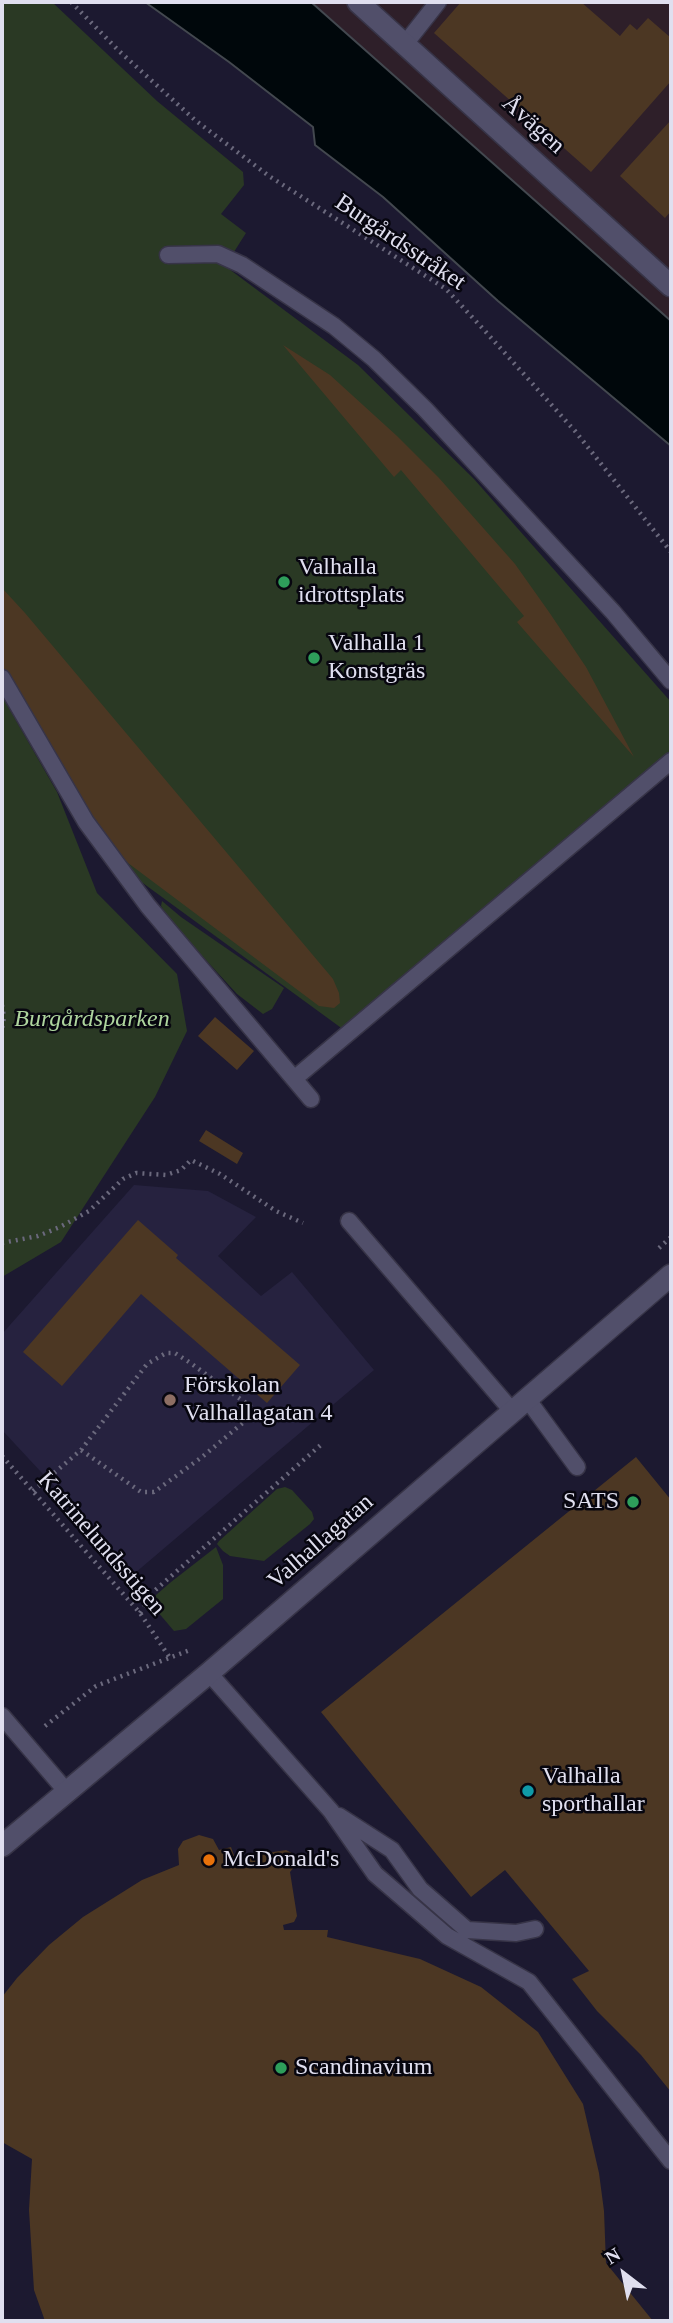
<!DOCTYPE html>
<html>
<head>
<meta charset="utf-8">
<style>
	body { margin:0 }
	#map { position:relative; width:673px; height:2323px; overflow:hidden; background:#1c1930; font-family:Georgia,serif }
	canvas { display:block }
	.frame { position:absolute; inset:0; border:4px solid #e0dfef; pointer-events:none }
	.north { position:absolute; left:589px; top:2239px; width:70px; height:70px; -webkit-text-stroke:5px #07060f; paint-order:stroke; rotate:328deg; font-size:19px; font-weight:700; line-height:28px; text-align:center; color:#e0dfef }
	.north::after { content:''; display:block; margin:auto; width:24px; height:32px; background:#e0dfef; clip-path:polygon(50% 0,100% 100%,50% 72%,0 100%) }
</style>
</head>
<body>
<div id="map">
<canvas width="673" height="2323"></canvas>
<div class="frame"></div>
<div class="north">N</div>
</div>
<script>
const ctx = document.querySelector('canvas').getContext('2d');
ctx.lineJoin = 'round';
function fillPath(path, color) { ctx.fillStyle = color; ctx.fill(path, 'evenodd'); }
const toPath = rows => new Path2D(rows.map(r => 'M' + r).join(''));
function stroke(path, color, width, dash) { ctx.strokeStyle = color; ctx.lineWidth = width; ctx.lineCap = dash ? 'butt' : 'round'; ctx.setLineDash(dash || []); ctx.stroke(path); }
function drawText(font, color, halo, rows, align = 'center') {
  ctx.font = font + ' Georgia,serif'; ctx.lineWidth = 5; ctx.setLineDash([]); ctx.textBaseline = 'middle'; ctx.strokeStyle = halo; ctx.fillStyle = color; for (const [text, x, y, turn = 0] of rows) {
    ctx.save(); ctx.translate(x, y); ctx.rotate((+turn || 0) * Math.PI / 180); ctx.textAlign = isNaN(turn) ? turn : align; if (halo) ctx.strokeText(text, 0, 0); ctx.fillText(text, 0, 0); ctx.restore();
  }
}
fillPath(toPath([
	[311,2,671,2,671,321,347,33]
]), '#2e1f29');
fillPath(toPath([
	[134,1185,208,1191,256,1217,218,1256,261,1296,292,1272,374,1370,135,1573,2,1430,2,1334]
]), '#26223f');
fillPath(toPath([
	[2,2,52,2,157,101,243,172,244,185,221,214,246,233,225,266,358,365,474,479,671,702,671,753,344,1030,114,862,2,686],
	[2,696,57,792,97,893,177,974,187,1031,155,1097,61,1242,2,1277],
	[162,901,181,917,284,988,272,1009,263,1014,237,994,172,923,161,906],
	[285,1487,292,1490,312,1512,314,1519,310,1524,264,1561,230,1556,223,1551,217,1544,219,1541,277,1489],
	[216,1547,223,1565,223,1599,186,1629,174,1631,157,1611,154,1600,156,1595,171,1582]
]), '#2a3924');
const water = toPath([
	[145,2,311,2,671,321,671,446,498,301,383,197,315,145,313,127,229,62,145,2]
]);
fillPath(water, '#00070b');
stroke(water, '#43484f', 2);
fillPath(toPath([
	[461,2,581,2,620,36,630,24,637,30,648,18,671,38,671,81,591,172,434,33],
	[671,120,671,211,665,218,620,176],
	[283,345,330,375,397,436,439,478,515,564,549,612,586,667,634,757,517,622,524,616,401,470,394,477],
	[2,588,25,613,333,979,339,993,340,1003,334,1008,319,1006,120,857,87,820,7,679,2,664],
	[215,1017,254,1051,237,1070,198,1036],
	[206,1130,243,1153,237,1164,199,1141],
	[138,1220,178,1255,176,1258,300,1365,267,1403,141,1294,62,1386,23,1352],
	[636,1457,671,1500,671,2092,641,2055,597,2011,572,1979,589,1971,505,1870,471,1897,321,1712],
	[199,1835,213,1839,219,1850,231,1847,235,1858,286,1850,292,1853,296,1865,290,1872,297,1916,294,1922,283,1925,284,1930,328,1930,327,1937,420,1959,481,1987,538,2032,583,2104,599,2173,604,2211,606,2263,653,2321,45,2321,34,2290,29,2210,32,2159,2,2142,2,1997,17,1978,49,1945,83,1917,142,1880,179,1865,178,1849,183,1841]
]), '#4c3723');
const lane = toPath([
	[405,44,438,2],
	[168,255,218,254,242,265,334,326,374,359,425,409,613,612,671,681],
	[2,678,86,822,148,906,311,1099],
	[294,1079,671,761],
	[349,1221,513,1412],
	[528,1400,577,1467],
	[209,1673,331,1811,375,1874,447,1936,529,1982,671,2161],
	[2,1716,67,1792],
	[339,1816,392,1850,420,1889,467,1930,516,1933,535,1929]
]);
const street = toPath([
	[358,2,671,286],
	[2,1846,209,1673,671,1275]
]);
stroke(lane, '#373447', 19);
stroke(street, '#373447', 24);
stroke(toPath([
	[71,2,119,51,195,120,269,176,446,289,485,331,575,431,671,552],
	[2,1005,4,1017,2,1029],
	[2,1243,38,1236,60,1227,89,1211,123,1179,136,1173,166,1175,181,1170,191,1160,220,1174,276,1211,303,1223],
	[659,1248,671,1237],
	[2,1456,140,1613,170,1658],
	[33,1491,81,1450,147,1364,166,1353,175,1353,189,1362,257,1411,202,1457,154,1492,141,1492,81,1450],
	[140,1613,153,1592,323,1443],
	[45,1726,96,1686,190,1650]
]), '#6b697d', 4.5, [2, 5]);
stroke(lane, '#514f6a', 16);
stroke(street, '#514f6a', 21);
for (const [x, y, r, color] of [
	[284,582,7,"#2e9e5b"],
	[314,658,7,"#2e9e5b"],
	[170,1400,7,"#8d6e63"],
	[633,1502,7,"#2e9e5b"],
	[528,1791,7,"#0f9aa8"],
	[209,1860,7,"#e8710a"],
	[281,2068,7,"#2e9e5b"]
]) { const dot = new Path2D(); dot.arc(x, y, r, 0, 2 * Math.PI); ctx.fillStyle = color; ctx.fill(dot); stroke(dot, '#07060f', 2.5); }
drawText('24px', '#e0dfef', '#07060f', [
	["Åvägen",533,125,42],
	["Burgårdsstråket",400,243,34],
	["Valhallagatan",321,1542,-41],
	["Katrinelundsstigen",101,1544,49]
]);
drawText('24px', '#e0dfef', '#07060f', [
	["Valhalla",298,568],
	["idrottsplats",298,596],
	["Valhalla 1",328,644],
	["Konstgräs",328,672],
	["Förskolan",184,1386],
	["Valhallagatan 4",184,1414],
	["SATS",619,1502,"right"],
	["Valhalla",542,1777],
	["sporthallar",542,1805],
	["McDonald's",223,1860],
	["Scandinavium",295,2068]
], 'left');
drawText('italic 24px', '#aed59e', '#07060f', [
	["Burgårdsparken",92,1020]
]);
</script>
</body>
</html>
